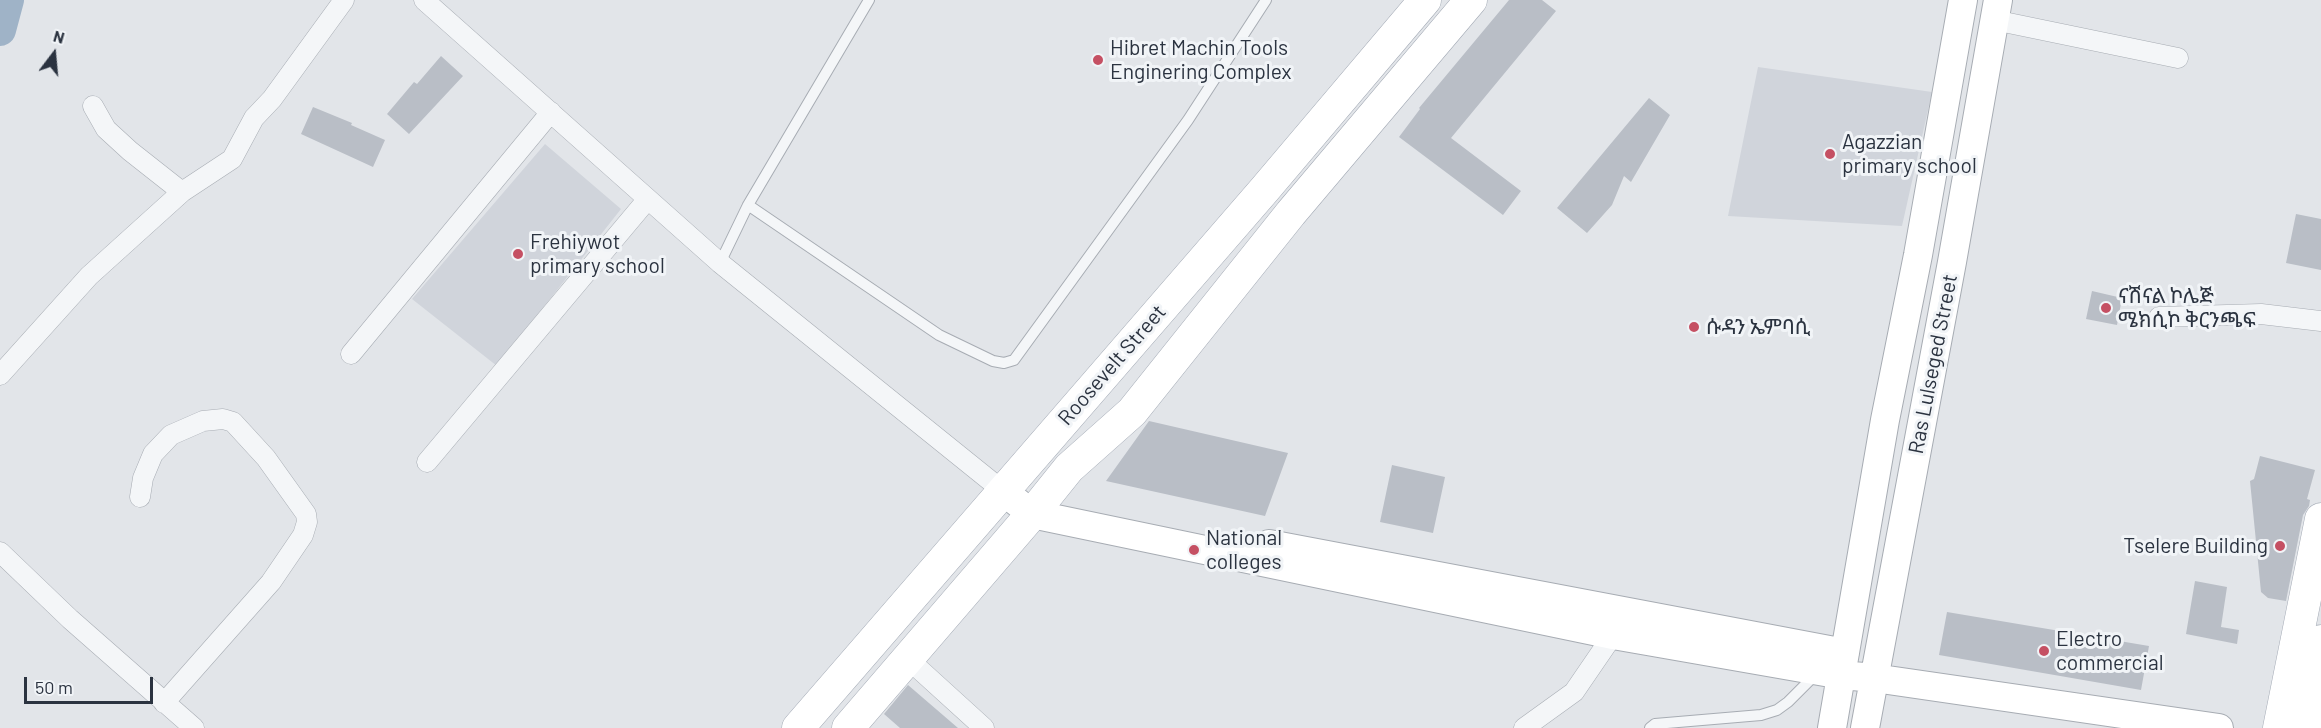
<!DOCTYPE html>
<html>
<head>
<meta charset="utf-8">
<style>
	body { margin:0 }
	#map { position:relative; width:2321px; height:728px; overflow:hidden; background:#e2e5e9; font-family:Barlow,sans-serif }
	canvas { display:block }
	.north { position:absolute; left:24px; top:24px; width:60px; height:60px; -webkit-text-stroke:4px #f1f4f7; paint-order:stroke; rotate:16deg; font-size:16px; font-weight:700; line-height:24px; text-align:center; color:#2b3340 }
	.north::after { content:''; display:block; margin:auto; width:21px; height:27px; background:#2b3340; clip-path:polygon(50% 0,100% 100%,50% 72%,0 100%) }
	.scale { position:absolute; left:24px; top:677px; width:129px; height:27px; box-sizing:border-box; border:3px solid #2b3340; border-top:0; padding-left:8px; font-size:18px; line-height:21px; white-space:nowrap; color:#2b3340; -webkit-text-stroke:4px #f1f4f7; paint-order:stroke }
</style>
</head>
<body>
<div id="map">
<canvas width="2321" height="728"></canvas>
<div class="north">N</div>
<div class="scale">50 m</div>
</div>
<script>
const ctx = document.querySelector('canvas').getContext('2d');
ctx.lineJoin = 'round';
function fillPath(path, color) { ctx.fillStyle = color; ctx.fill(path, 'evenodd'); }
const toPath = rows => new Path2D(rows.map(r => 'M' + r).join(''));
function stroke(path, color, width, dash) { ctx.strokeStyle = color; ctx.lineWidth = width; ctx.lineCap = dash ? 'butt' : 'round'; ctx.setLineDash(dash || []); ctx.stroke(path); }
function drawText(font, color, halo, rows, align = 'center') {
  ctx.font = font + ' Barlow,"Noto Sans Ethiopic",sans-serif'; ctx.lineWidth = 6; ctx.setLineDash([]); ctx.textBaseline = 'middle'; ctx.strokeStyle = halo; ctx.fillStyle = color; for (const [text, x, y, turn = 0] of rows) {
    ctx.save(); ctx.translate(x, y); ctx.rotate((+turn || 0) * Math.PI / 180); ctx.textAlign = isNaN(turn) ? turn : align; if (halo) ctx.strokeText(text, 0, 0); ctx.fillText(text, 0, 0); ctx.restore();
  }
}
fillPath(toPath([
	[1758,67,1932,92,1902,226,1728,216],
	[545,144,621,209,497,366,412,299]
]), '#d0d4db');
stroke(toPath([
	[0,30,8,0]
]), '#9fb3c7', 32);
fillPath(toPath([
	[1509,0,1542,0,1556,11,1451,138,1521,191,1503,215,1399,137,1420,109,1419,108],
	[441,56,463,76,409,134,387,114,414,82,417,84],
	[1649,98,1670,115,1631,182,1624,176,1612,205,1587,233,1557,208],
	[313,107,352,123,351,125,385,140,373,167,301,134],
	[2296,214,2321,219,2321,270,2286,263],
	[2092,291,2122,298,2117,325,2086,319],
	[1149,421,1288,453,1265,516,1106,481],
	[2260,456,2315,470,2307,499,2310,500,2309,506,2303,515,2286,601,2268,598,2261,592,2250,481,2254,479],
	[1392,465,1445,477,1433,533,1380,522],
	[2195,581,2227,587,2221,627,2239,630,2237,644,2186,634],
	[1947,612,2149,646,2141,690,1939,655],
	[908,685,958,728,900,728,884,714]
]), '#b9bec6');
const lane = toPath([
	[748,205,939,335,993,361,1004,363,1014,360,1188,120,1266,0],
	[720,263,748,205,869,0],
	[1650,728,1655,724,1761,715,1777,710,1788,702,1817,673]
]);
const street = toPath([
	[424,0,720,263,1003,491],
	[1994,20,2178,58],
	[93,106,106,129,130,151,182,192],
	[2159,317,2261,314,2321,321],
	[351,354,551,112],
	[0,375,89,276,182,192,232,159,254,118,272,99,344,0],
	[427,462,647,200],
	[140,497,143,478,153,454,171,435,203,421,223,419,233,422,266,458,306,514,307,522,303,535,271,582,164,703],
	[0,552,70,619,194,728],
	[907,658,984,728],
	[1524,728,1574,692,1613,635]
]);
const secondary = toPath([
	[1003,491,1032,514,1613,635,1842,675,1874,678,2219,728],
	[1269,544,1845,653],
	[1832,728,1885,420,1918,255,1963,0],
	[1865,728,1952,262,1998,0]
]);
const primary = toPath([
	[798,728,1265,189,1425,0],
	[848,728,1032,514,1069,468,1132,412,1291,213,1471,0],
	[2279,728,2321,519],
	[2305,728,2321,641]
]);
stroke(lane, '#a7acb3', 12);
stroke(street, '#a7acb3', 21);
stroke(secondary, '#a7acb3', 30);
stroke(primary, '#a2a9b4', 33);
stroke(lane, '#f4f6f8', 10);
stroke(street, '#f4f6f8', 20);
stroke(secondary, '#fff', 28);
stroke(primary, '#fff', 32);
for (const [x, y, r, color] of [
	[1098,60,6,"#c55063"],
	[1830,154,6,"#c55063"],
	[518,254,6,"#c55063"],
	[2106,308,6,"#c55063"],
	[1694,327,6,"#c55063"],
	[2280,546,6,"#c55063"],
	[1194,550,6,"#c55063"],
	[2044,651,6,"#c55063"]
]) { const dot = new Path2D(); dot.arc(x, y, r, 0, 2 * Math.PI); ctx.fillStyle = color; ctx.fill(dot); stroke(dot, '#f1f4f7', 2); }
drawText('21px', '#2b3340', '#f1f4f7', [
	["Hibret Machin Tools",1110,48],
	["Enginering Complex",1110,72],
	["Agazzian",1842,142],
	["primary school",1842,166],
	["Frehiywot",530,242],
	["primary school",530,266],
	["ናሽናል ኮሌጅ",2118,296],
	["ሜክሲኮ ቅርንጫፍ",2118,320],
	["ሱዳን ኤምባሲ",1706,327],
	["National",1206,538],
	["colleges",1206,562],
	["Tselere Building",2268,546,"right"],
	["Electro",2056,639],
	["commercial",2056,663]
], 'left');
drawText('21px', '#2b3340', '#f1f4f7', [
	["Ras Lulseged Street",1933,364,-79],
	["Roosevelt Street",1112,365,-49]
]);
</script>
</body>
</html>
